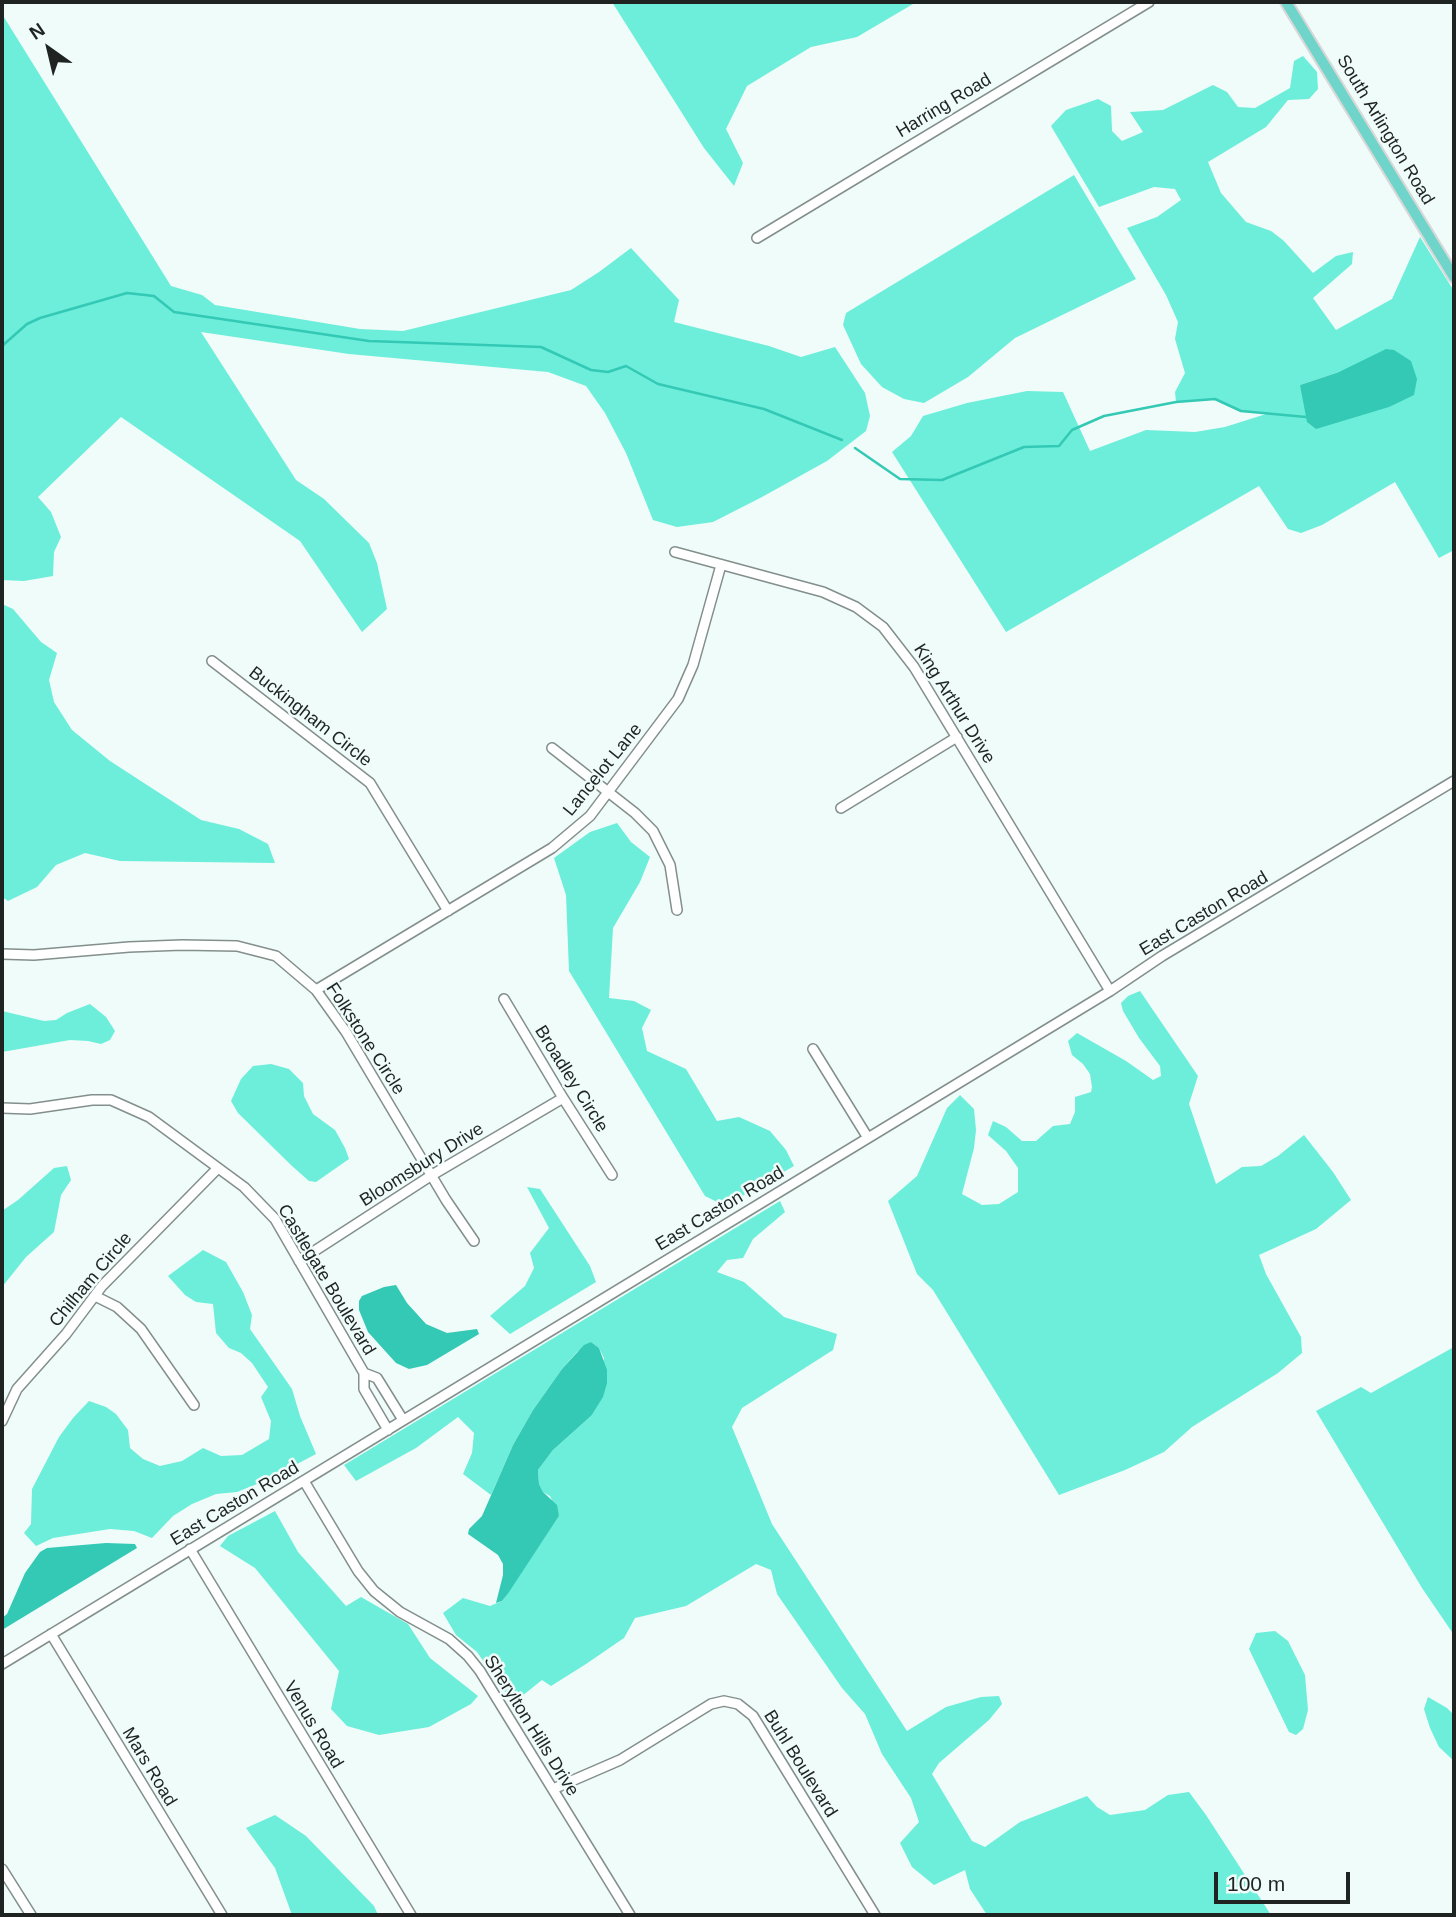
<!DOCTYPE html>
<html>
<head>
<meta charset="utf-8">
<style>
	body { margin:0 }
	#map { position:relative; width:1456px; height:1917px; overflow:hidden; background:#effcf9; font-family:Arial,sans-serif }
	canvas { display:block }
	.frame { position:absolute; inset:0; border:4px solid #1f2423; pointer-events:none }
	.north { position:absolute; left:14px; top:14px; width:70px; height:70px; -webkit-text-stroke:5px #effcf9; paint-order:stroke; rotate:326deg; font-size:19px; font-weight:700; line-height:28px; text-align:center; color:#1f2423 }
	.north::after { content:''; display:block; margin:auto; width:24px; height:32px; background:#1f2423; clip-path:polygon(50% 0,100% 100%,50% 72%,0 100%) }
	.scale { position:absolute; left:1214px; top:1872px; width:136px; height:32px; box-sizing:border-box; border:4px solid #1f2423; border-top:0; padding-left:9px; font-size:21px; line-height:24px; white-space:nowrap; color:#1f2423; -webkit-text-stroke:5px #effcf9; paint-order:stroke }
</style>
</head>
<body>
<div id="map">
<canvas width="1456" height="1917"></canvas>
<div class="frame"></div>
<div class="north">N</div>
<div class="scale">100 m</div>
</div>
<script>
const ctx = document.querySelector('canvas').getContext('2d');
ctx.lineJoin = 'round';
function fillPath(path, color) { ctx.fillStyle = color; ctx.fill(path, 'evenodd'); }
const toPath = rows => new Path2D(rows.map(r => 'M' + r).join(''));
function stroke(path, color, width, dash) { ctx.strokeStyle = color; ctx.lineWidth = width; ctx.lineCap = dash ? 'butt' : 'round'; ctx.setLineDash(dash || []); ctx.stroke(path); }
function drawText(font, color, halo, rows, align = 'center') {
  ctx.font = font + ' Arial,sans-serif'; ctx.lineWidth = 5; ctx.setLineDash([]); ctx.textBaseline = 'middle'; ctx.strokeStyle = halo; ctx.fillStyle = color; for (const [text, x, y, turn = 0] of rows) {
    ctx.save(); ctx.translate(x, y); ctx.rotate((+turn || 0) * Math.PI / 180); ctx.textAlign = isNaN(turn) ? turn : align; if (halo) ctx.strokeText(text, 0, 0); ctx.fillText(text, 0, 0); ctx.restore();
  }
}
fillPath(toPath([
	[612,2,912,2,913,4,857,37,811,47,747,86,726,129,743,163,734,186,704,148],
	[2,14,171,286,202,295,215,305,360,329,403,331,571,290,599,272,631,248,679,300,674,322,769,346,801,357,835,347,865,393,870,416,866,431,827,461,762,497,713,522,677,527,653,520,626,453,605,413,586,386,548,372,349,354,201,332,296,480,324,499,369,543,377,563,387,609,362,632,300,541,121,417,38,497,51,512,61,537,54,552,53,576,24,581,2,580],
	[1303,56,1317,72,1318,89,1309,99,1288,100,1266,127,1208,162,1221,193,1246,222,1271,231,1284,241,1313,273,1336,256,1353,252,1352,264,1313,298,1336,330,1392,299,1420,237,1454,291,1454,550,1439,558,1395,482,1322,525,1301,533,1288,529,1259,486,1006,632,892,452,911,436,923,416,967,403,1027,391,1063,392,1090,451,1146,430,1195,432,1225,427,1266,414,1241,411,1215,399,1176,402,1175,392,1185,373,1175,339,1178,322,1166,295,1127,228,1157,217,1181,200,1175,189,1154,187,1099,207,1051,126,1066,110,1098,99,1111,106,1112,131,1122,141,1143,132,1130,112,1163,110,1213,85,1227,92,1238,107,1255,108,1290,88,1294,61],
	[1339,372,1316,429,1300,385],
	[1074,175,1136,279,1015,338,968,377,924,403,904,399,882,387,861,364,843,325,846,313],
	[2,604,13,609,41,642,57,653,49,680,54,702,72,730,110,761,201,820,239,829,268,844,275,863,120,861,85,853,56,865,37,887,8,901,2,897],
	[617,823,631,842,650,857,640,882,613,928,609,998,634,1001,651,1010,642,1028,647,1051,686,1069,717,1121,739,1117,770,1131,786,1150,794,1166,725,1206,705,1196,569,971,566,895,554,858,590,832],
	[1140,991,1198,1076,1189,1104,1216,1184,1242,1167,1261,1166,1278,1156,1304,1135,1333,1172,1351,1200,1316,1229,1259,1255,1266,1274,1301,1337,1302,1353,1278,1373,1192,1427,1164,1452,1125,1470,1059,1495,933,1290,917,1274,888,1201,917,1176,947,1108,960,1095,974,1109,976,1130,974,1148,962,1194,982,1205,999,1204,1018,1192,1018,1168,1006,1151,988,1135,993,1121,1006,1127,1022,1141,1036,1141,1053,1126,1070,1124,1075,1112,1075,1097,1091,1092,1092,1087,1090,1074,1083,1064,1072,1055,1068,1041,1077,1033,1126,1061,1153,1080,1161,1076,1160,1066,1139,1038,1123,1011,1121,1003,1128,996],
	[90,1004,106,1017,115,1031,110,1040,101,1044,88,1041,70,1040,2,1052,2,1011,44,1021,56,1020,67,1013],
	[271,1064,289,1069,303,1083,304,1096,313,1114,335,1130,345,1148,349,1159,316,1182,309,1181,292,1166,238,1113,231,1101,241,1079,253,1066],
	[67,1166,71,1180,61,1195,54,1232,26,1257,2,1287,2,1211,18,1200,54,1168],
	[527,1187,540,1189,590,1266,596,1282,510,1334,490,1316,525,1286,534,1268,530,1253,549,1228],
	[780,1201,785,1212,753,1239,743,1258,727,1260,717,1272,744,1282,784,1317,837,1334,833,1350,742,1408,732,1427,772,1524,907,1731,946,1707,981,1697,999,1696,1002,1704,989,1720,939,1763,932,1774,972,1841,985,1847,1020,1822,1087,1796,1097,1807,1110,1815,1145,1810,1168,1795,1189,1792,1206,1815,1271,1915,987,1915,970,1889,965,1870,934,1885,912,1867,900,1843,919,1822,911,1798,882,1754,865,1714,842,1688,777,1594,771,1570,756,1564,686,1606,635,1618,624,1638,586,1664,551,1686,542,1680,522,1696,510,1699,477,1652,456,1635,443,1613,463,1598,490,1606,502,1601,559,1516,550,1496,543,1492,539,1484,538,1470,553,1450,591,1416,604,1358,599,1348,591,1342,577,1352,562,1369,533,1410,513,1445,491,1495,463,1474,472,1453,474,1433,458,1417,416,1448,356,1481,344,1465],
	[203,1250,226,1262,243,1292,252,1315,250,1329,292,1389,300,1416,316,1454,267,1480,237,1492,216,1494,192,1504,173,1516,152,1538,134,1531,110,1529,53,1538,36,1546,24,1533,31,1524,32,1489,59,1437,73,1418,89,1401,106,1407,116,1414,128,1430,130,1448,143,1459,160,1466,182,1461,203,1448,221,1456,242,1455,269,1439,271,1421,261,1397,268,1387,252,1363,241,1353,229,1348,216,1333,213,1304,196,1302,185,1295,168,1276],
	[1454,1347,1454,1635,1422,1588,1316,1411,1361,1387,1371,1393],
	[275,1511,298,1552,346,1606,361,1597,408,1624,430,1658,478,1696,471,1704,429,1727,379,1735,347,1726,331,1709,339,1671,255,1568,220,1546,228,1536],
	[1275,1631,1288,1641,1305,1675,1308,1710,1303,1729,1296,1735,1289,1732,1249,1649,1256,1633],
	[1428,1697,1447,1708,1454,1715,1454,1761,1439,1747,1430,1728,1424,1709],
	[275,1815,306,1836,374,1906,378,1915,292,1915,275,1868,246,1828]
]), '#6ceeda');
fillPath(toPath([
	[1386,349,1394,350,1411,361,1417,379,1414,395,1389,407,1316,429,1307,422,1300,385,1339,372],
	[396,1285,407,1303,426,1324,447,1333,477,1329,479,1334,427,1365,409,1369,396,1363,368,1332,359,1310,359,1301,362,1296,384,1287],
	[591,1342,599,1348,607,1370,607,1383,603,1397,591,1416,553,1450,538,1470,539,1484,543,1492,557,1505,559,1516,509,1592,502,1601,496,1603,503,1575,503,1564,498,1555,468,1534,469,1529,482,1516,513,1445,533,1410,562,1369,584,1345],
	[106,1543,135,1544,137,1548,2,1630,2,1618,7,1614,25,1573,40,1552,47,1548]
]), '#33c9b5');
stroke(toPath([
	[2,346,27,324,40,318,127,293,154,296,174,312,369,341,541,347,591,370,608,372,626,366,658,384,764,409,842,440],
	[855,448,900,479,942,480,1024,447,1059,446,1072,430,1104,416,1176,402,1215,399,1241,411,1306,417]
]), '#33c9b5', 2.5);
const minor = toPath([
	[757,238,1149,2],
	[675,552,823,592,856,607,883,627,914,667,1110,991],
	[212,661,370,783,448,911],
	[552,748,635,813,653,831,670,865,677,910],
	[841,808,957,737],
	[2,954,34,955,129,947,182,945,237,946,276,956,316,990,346,1032,446,1200,474,1241],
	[316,990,552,848,590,816,678,699,693,665,721,565],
	[504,999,563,1098,612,1175],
	[813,1049,868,1138],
	[2,1108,30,1109,92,1100,111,1100,149,1117,244,1187,275,1219,364,1373,364,1389,388,1430],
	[299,1261,432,1175,563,1098],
	[95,1296,117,1307,141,1329,194,1405],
	[364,1373,377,1378,403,1420],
	[2,1421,17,1389,66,1334,102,1286,218,1168],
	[304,1481,358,1571,374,1591,400,1612,449,1639,468,1656,480,1671,630,1915],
	[190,1549,411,1915],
	[51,1634,222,1915],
	[2,1664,1110,991,1162,956,1454,781],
	[553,1789,620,1760,711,1704,724,1701,738,1704,753,1716,875,1915],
	[2,1869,31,1915]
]);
const major = toPath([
	[1286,2,1454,277]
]);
stroke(minor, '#838f8c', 12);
stroke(major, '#d7d8d7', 14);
stroke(minor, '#fff', 9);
stroke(major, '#6fd4c9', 10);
drawText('18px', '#1f2423', '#effcf9', [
	["Harring Road",944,106,-31],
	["South Arlington Road",1385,130,59],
	["King Arthur Drive",954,704,58],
	["Buckingham Circle",310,717,38],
	["Lancelot Lane",603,770,-51],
	["East Caston Road",1204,914,-31],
	["Folkstone Circle",365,1039,57],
	["Broadley Circle",571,1079,58],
	["Bloomsbury Drive",422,1165,-32],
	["East Caston Road",720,1209,-31],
	["Chilham Circle",91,1280,-50],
	["Castlegate Boulevard",326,1280,59],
	["East Caston Road",235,1504,-31],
	["Venus Road",313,1725,59],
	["Sherylton Hills Drive",531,1726,58],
	["Buhl Boulevard",800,1764,58],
	["Mars Road",149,1767,59]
]);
</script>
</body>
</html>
